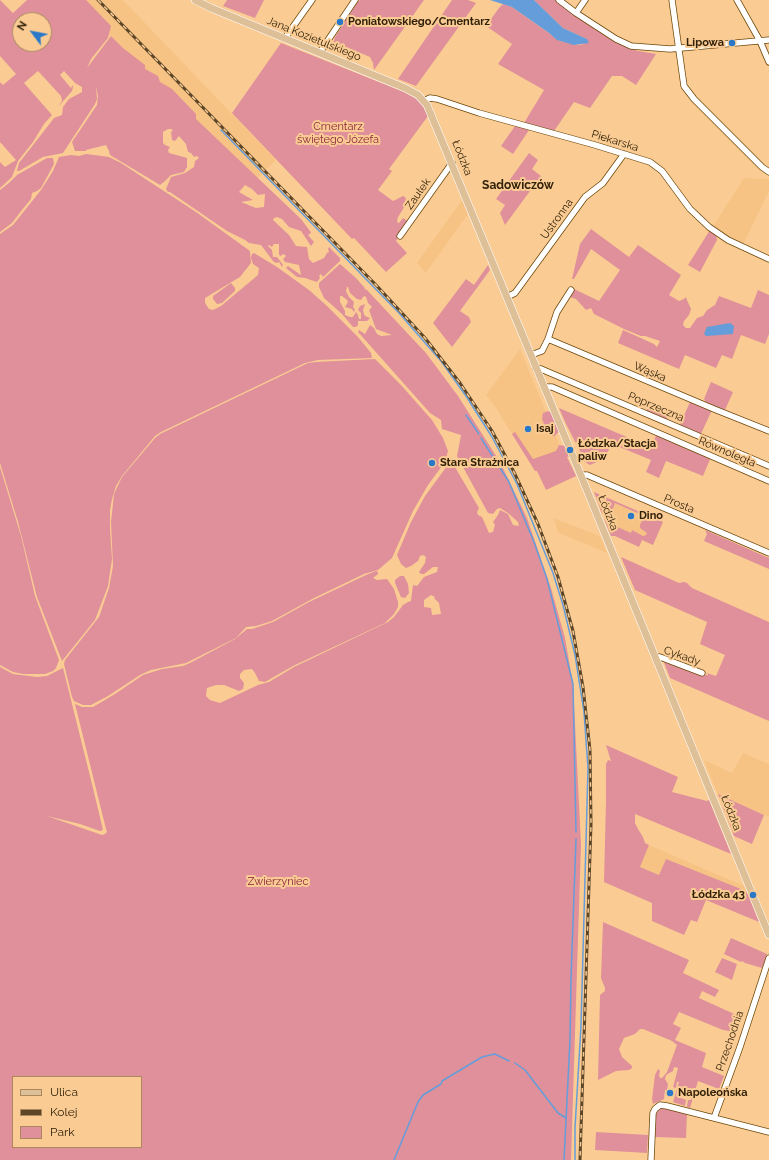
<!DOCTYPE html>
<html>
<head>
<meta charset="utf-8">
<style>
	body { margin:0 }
	#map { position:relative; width:769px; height:1160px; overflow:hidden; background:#facc94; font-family:Raleway,sans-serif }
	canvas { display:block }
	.legend { position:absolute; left:12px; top:1076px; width:130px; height:72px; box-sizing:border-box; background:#facc94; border:1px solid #aa885c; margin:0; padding:5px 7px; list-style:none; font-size:12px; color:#322109 }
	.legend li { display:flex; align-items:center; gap:8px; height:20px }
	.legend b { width:20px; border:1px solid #aa885c }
	.north { position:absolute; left:12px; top:12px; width:40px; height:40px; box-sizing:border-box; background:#facc94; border:1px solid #aa885c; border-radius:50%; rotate:302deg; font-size:11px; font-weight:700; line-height:16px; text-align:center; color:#322109 }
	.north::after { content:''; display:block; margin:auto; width:14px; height:18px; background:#2a79c9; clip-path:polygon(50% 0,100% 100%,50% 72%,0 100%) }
</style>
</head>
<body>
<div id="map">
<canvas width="769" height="1160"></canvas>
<ul class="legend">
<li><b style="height:5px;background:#ddbf98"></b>Ulica</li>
<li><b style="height:5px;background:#5d4627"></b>Kolej</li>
<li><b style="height:11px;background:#df909a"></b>Park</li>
</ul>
<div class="north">N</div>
</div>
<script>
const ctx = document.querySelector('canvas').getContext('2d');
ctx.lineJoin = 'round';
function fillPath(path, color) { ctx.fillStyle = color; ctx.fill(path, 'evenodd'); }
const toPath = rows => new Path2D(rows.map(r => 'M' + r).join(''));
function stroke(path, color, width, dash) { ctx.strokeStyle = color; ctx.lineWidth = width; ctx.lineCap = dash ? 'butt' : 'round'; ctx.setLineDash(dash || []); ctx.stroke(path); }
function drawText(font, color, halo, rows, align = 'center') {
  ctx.font = font + ' Raleway,sans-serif'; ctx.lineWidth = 4; ctx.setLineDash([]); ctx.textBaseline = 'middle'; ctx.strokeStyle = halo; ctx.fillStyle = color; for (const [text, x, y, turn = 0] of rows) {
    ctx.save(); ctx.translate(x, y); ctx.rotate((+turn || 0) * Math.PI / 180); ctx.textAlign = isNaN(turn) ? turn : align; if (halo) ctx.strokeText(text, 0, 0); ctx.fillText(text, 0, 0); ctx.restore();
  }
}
fillPath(toPath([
	[79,0,123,0,276,160,255,181,111,36],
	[744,178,769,179,769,191,743,245,724,236,712,228],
	[462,200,468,214,426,273,417,263],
	[520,349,565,458,535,471,496,408,486,395],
	[597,494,663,522,653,545,608,525],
	[553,518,600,536,607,553,559,533],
	[743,753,769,764,769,817,718,794,704,760,732,773],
	[649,845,744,886,747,892,741,889,666,859,659,875,640,867]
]), '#f6c384');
fillPath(toPath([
	[0,0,13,13,27,0,86,0,111,26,108,38,91,59,87,68,111,36,123,48,145,65,145,69,158,76,160,82,172,89,196,114,196,119,301,219,310,231,311,233,308,235,314,242,311,246,301,231,289,227,282,219,277,217,274,218,273,220,289,235,296,246,307,247,309,259,313,263,324,258,327,253,329,252,328,249,329,247,340,258,340,261,323,277,321,278,323,277,321,274,319,276,320,278,317,282,305,278,297,277,286,268,288,266,301,275,299,265,285,262,283,259,286,256,285,255,283,254,281,256,279,255,279,244,274,244,272,247,269,245,268,246,272,250,273,257,277,257,283,265,282,267,279,262,276,263,273,261,261,245,249,243,245,240,227,231,170,192,168,192,166,189,171,177,185,173,194,167,195,161,199,158,197,156,194,157,191,153,188,152,186,144,179,136,175,141,172,140,171,132,173,130,171,129,168,129,163,132,163,143,165,145,170,147,168,150,169,153,187,158,187,167,184,172,171,175,165,181,160,185,110,155,109,151,106,145,86,150,86,151,75,151,72,142,97,105,98,96,96,86,97,99,95,104,63,153,43,157,19,171,17,171,19,163,51,122,54,118,62,115,63,107,69,99,82,92,82,87,75,83,64,71,60,75,71,88,73,85,73,87,72,91,58,107,62,101,61,96,38,71,24,83,52,115,44,124,33,142,18,161,12,177,0,188,0,162,5,167,16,160,0,142,0,82,3,85,16,74,0,56],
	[20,20,44,20,44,44,20,44],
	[245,185,252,189,258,195,265,194,264,207,256,208,241,202,253,200,239,192],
	[227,0,264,0,255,18,223,6],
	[360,0,424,0,374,70,373,63,370,57,337,43,333,44,335,37,344,23,343,22,347,19,355,6,356,3],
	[452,0,468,0,476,3,416,86,398,79],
	[534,0,556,0,578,17,621,45,638,51,656,54,636,85,622,76,612,76,590,108,574,102,554,131,524,123,544,90,498,64,512,44,486,26,499,8,503,4,512,7,560,41,578,45,584,44,587,39,563,28],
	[281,43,404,92,420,101,428,116,389,169,392,171,378,190,393,201,403,196,405,197,406,199,404,204,405,206,398,217,397,222,399,223,403,218,409,222,396,241,407,253,386,272,354,238,352,239,232,113],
	[515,126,529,130,513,154,501,146],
	[529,153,538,160,532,169,541,176,505,225,500,213,505,205,496,199],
	[86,154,109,157,121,163,196,212,250,251,251,263,240,277,205,298,205,303,209,309,213,310,221,306,258,275,259,268,253,264,251,258,252,254,254,253,277,267,309,290,327,306,358,337,371,353,372,358,318,360,305,363,161,432,155,436,122,476,116,486,112,499,110,510,110,529,112,559,108,586,95,620,62,661,37,597,18,522,0,463,0,234,13,225,41,190,53,171,59,157,71,155,79,156],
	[47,158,53,158,54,164,41,188,37,191,32,193,31,199,22,210,12,223,0,232,0,190,9,183,17,175],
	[591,229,629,257,638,245,681,275,669,295,679,301,684,299,686,297,687,300,691,309,689,315,684,321,683,325,686,328,690,328,697,318,703,316,707,310,715,305,719,296,751,308,758,290,769,295,769,334,765,344,741,335,732,359,722,355,716,368,685,355,679,369,618,343,623,330,654,344,657,347,660,341,645,336,641,336,624,329,594,314,591,308,586,310,576,299,570,297,574,289,599,301,620,270,591,249,574,279,572,279,580,244],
	[710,230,716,235,717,240,700,272,688,265],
	[340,264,356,278,364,287,365,289,367,290,426,353,458,396,500,462,527,518,551,588,565,638,573,684,581,844,571,1160,0,1160,0,667,13,674,37,677,47,676,63,668,92,784,103,830,100,831,80,824,47,816,102,835,105,834,107,832,105,825,75,704,82,707,93,707,115,694,143,675,162,669,183,666,190,663,235,639,247,629,252,629,273,622,309,602,366,575,376,571,378,572,378,574,373,578,377,580,387,579,394,589,398,602,398,607,394,614,385,623,293,666,265,682,259,681,255,673,252,669,244,670,240,674,240,678,244,683,243,689,239,691,224,685,216,685,207,688,206,696,210,700,220,703,258,685,269,682,294,667,388,622,394,617,403,605,408,602,411,601,413,585,417,586,424,577,437,572,438,567,433,567,424,574,421,574,419,572,425,563,426,557,423,555,420,556,418,561,411,566,406,568,401,564,397,555,411,522,425,496,450,462,452,462,479,508,477,512,478,515,482,517,489,533,493,532,495,525,493,522,498,515,500,510,508,514,513,525,519,526,518,522,508,513,500,508,497,509,493,514,488,513,457,456,461,435,442,429,441,420,430,413,358,332,359,330,365,334,370,325,374,328,377,334,381,336,392,335,376,329,369,310,372,307,368,303,366,297,364,296,361,300,357,299,350,293,348,287,347,287,346,291,349,297,354,302,353,307,355,310,354,312,352,309,345,307,348,302,347,300,342,296,340,296,340,302,345,311,345,315,350,317,353,317,356,312,358,315,359,319,361,319,361,313,358,310,360,306,365,304,363,310,364,314,365,316,370,318,367,321,358,321,358,325,356,327,353,327,342,314,324,298,319,287,319,283],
	[431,595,435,597,434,598,439,603,441,614,432,615,431,608,424,607,424,600],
	[13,1077,141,1077,141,1147,13,1147],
	[488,265,490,270,460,311,469,317,471,322,452,347,433,323,466,279,474,285],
	[231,283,235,288,235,291,222,303,217,304,213,299,213,296],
	[375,359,401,385,432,420,443,438,448,451,445,462,428,485,413,511,392,558,378,570,364,574,314,598,272,621,256,626,246,627,236,638,186,663,151,670,140,675,108,696,91,705,83,705,74,701,72,697,64,664,65,660,99,617,109,588,113,566,111,522,114,494,122,477,155,438,160,434,308,363,316,362],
	[711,382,733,392,725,410,706,403,704,399],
	[651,401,671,410,666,421,646,412],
	[690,402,712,410,700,436,679,427],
	[559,408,650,447,657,434,711,457,703,476,666,461,659,478,646,472,651,460,605,441,609,449,607,454,599,461,590,465,582,460,580,451,566,424],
	[548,411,553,414,560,430,555,436,550,436,548,434,542,419,543,413],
	[515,432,533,459,556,451,559,445,565,446,570,456,567,457,576,476,546,490,537,471,535,471,512,434],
	[0,467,21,536,35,596,59,660,56,668,53,671,45,674,23,674,13,672,0,665],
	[594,492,663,522,653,545,642,540,639,547,615,536,611,536,604,519,614,522,613,525,631,533,632,530,643,536,646,535,647,533,640,528,640,525,644,516,615,503,612,511,614,512,613,514,602,514],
	[705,530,769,558,769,569,704,541,707,534],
	[621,557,679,583,684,582,687,583,692,588,769,622,769,721,670,678,663,660,704,675,708,675,708,674,700,671,716,676,725,655,700,644,707,622,635,590],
	[400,576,404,576,408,584,409,593,405,598,401,597,395,583,395,580],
	[606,745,678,777,672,792,707,801,709,800,731,854,635,814,635,823,638,829,643,837,645,843,649,845,640,867,659,875,666,859,741,889,747,892,759,922,706,900,697,922,691,920,684,935,652,921,652,903,604,882,606,801,606,764,608,760,611,761],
	[718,794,764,815,752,844,734,836],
	[603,922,689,960,683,973,719,990,715,997,702,991,699,998,743,1018,736,1032,735,1032,723,1030,679,1012,673,1024,681,1028,675,1040,706,1053,702,1067,724,1076,719,1089,698,1081,690,1108,687,1107,688,1100,691,1100,693,1092,678,1088,676,1096,686,1100,685,1106,673,1102,679,1082,677,1082,676,1088,673,1087,678,1068,674,1067,673,1071,666,1075,665,1079,668,1084,667,1090,665,1090,664,1099,653,1104,652,1099,655,1075,658,1069,660,1071,659,1075,660,1078,662,1078,667,1072,677,1045,672,1041,643,1029,640,1029,635,1034,624,1038,619,1049,622,1057,632,1066,632,1068,629,1070,616,1071,598,1080,600,995,605,991,605,988,601,978],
	[731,938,767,954,762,968,745,963,742,961,741,962,724,954],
	[722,958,737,964,732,980,715,972],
	[662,1108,687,1114,686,1138,655,1137,656,1113],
	[596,1132,648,1135,647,1153,595,1150]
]), '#df909a');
fillPath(toPath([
	[490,0,534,0,563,28,587,39,589,43,574,45,557,40,549,33,512,7],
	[730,323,734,326,733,334,706,336,704,334,707,327]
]), '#659dda');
stroke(toPath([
	[221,130,399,313,441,361,466,396,492,437,517,484,553,573,563,605,575,655,584,712,588,768,581,1026,575,1128,575,1160],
	[466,415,479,434],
	[481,438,509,482,534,542,547,579,573,684,576,832],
	[515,1063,525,1070,558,1113,566,1118],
	[394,1160,418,1102,423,1095,441,1084,442,1081,482,1057,495,1054,509,1061],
	[564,1160,570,1040,571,977,576,839]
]), '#659dda', 1.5);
const minor = toPath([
	[559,0,576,13,616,39,631,46,670,49,769,40],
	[672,0,684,86,694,99,762,167,769,172],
	[737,0,760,41,769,62],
	[576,13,585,0],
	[285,38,312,0],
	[320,52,355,0],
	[424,101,430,98,437,99,479,113,595,145,650,162,662,171,690,209,709,227,728,240,769,259],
	[400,236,452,163],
	[507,297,515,293,585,197,603,183,624,154],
	[548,339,557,312,571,290],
	[531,355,542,351,548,339,714,409,769,431],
	[536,368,541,369,769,466],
	[544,387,552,387,769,481],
	[581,475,587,475,769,553],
	[656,657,660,657,702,673],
	[714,1118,740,1047,769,958],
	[651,1160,653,1113,655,1109,660,1105,667,1106,769,1132]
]);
const major = toPath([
	[195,0,211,8,405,88,418,95,427,105,575,461,769,935]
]);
stroke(minor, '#6e4708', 7);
stroke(major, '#fff', 8);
stroke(minor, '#fff', 5.5);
stroke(major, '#ddbf98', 7);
const rail = toPath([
	[98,0,377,286,425,338,460,383,492,431,514,472,538,524,558,577,573,631,583,687,590,750,591,824,580,1160]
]);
stroke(rail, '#5d4627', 3);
stroke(rail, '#facc94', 1.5, [4.5]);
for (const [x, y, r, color] of [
	[340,22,4,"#2a79c9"],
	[732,43,4,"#2a79c9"],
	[528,429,4,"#2a79c9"],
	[570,450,4,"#2a79c9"],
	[432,463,4,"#2a79c9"],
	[631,516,4,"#2a79c9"],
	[753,895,4,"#2a79c9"],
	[670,1093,4,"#2a79c9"]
]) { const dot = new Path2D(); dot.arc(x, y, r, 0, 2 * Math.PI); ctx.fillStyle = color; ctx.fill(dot); stroke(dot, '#facc94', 1.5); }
drawText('bold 11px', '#322109', '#facc94', [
	["Poniatowskiego/Cmentarz",348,22],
	["Lipowa",724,43,"right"],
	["Isaj",536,429],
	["Łódzka/Stacja",578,444],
	["paliw",578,457],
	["Stara Strażnica",440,463],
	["Dino",639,516],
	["Łódzka 43",745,895,"right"],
	["Napoleońska",678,1093]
], 'left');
drawText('11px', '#322109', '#facc94', [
	["Jana Kozietulskiego",314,39,22],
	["Piekarska",615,141,17],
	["Łódzka",462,158,68],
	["Zaułek",418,194,-55],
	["Ustronna",557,219,-54],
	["Wąska",650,372,23],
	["Poprzeczna",656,407,23],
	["Równoległa",727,452,23],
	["Prosta",679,504,23],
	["Łódzka",608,513,68],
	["Cykady",682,656,19],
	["Łódzka",731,813,68],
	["Przechodnia",730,1041,-71]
]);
drawText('11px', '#8a223a', '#facc94', [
	["Cmentarz",338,127],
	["świętego Józefa",338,140],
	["Zwierzyniec",278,882]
]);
drawText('bold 12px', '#322109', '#facc94', [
	["Sadowiczów",518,185]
]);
</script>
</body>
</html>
